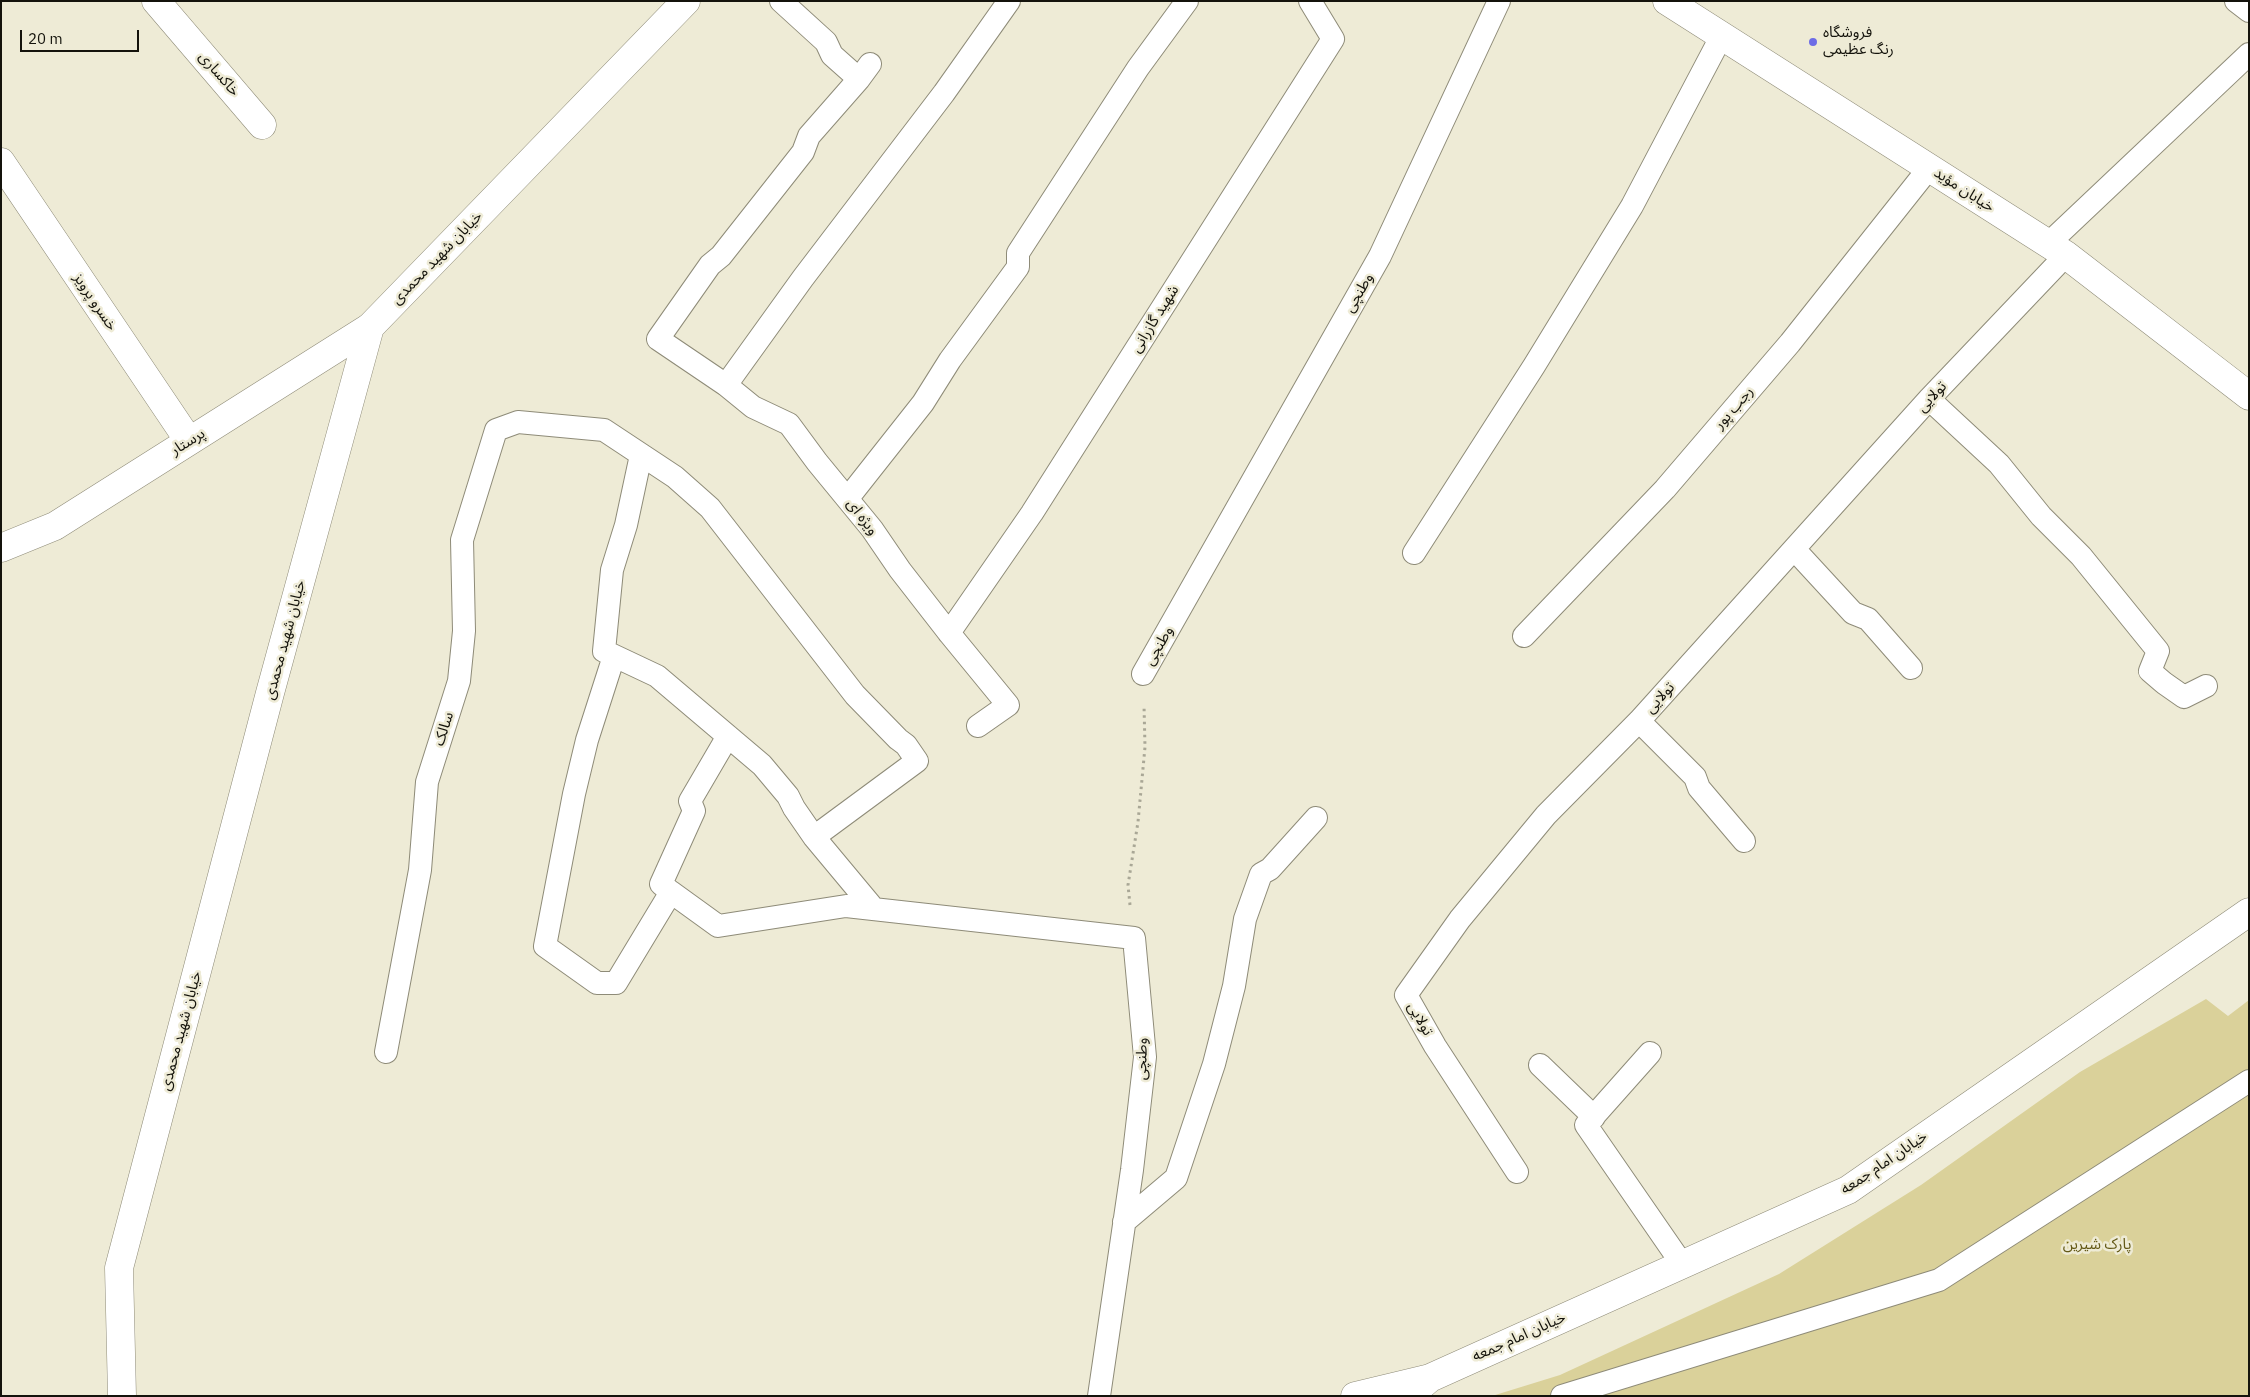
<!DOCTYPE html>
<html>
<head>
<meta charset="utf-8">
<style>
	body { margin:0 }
	#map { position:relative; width:2250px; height:1397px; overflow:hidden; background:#eeebd6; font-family:"IBM Plex Sans",sans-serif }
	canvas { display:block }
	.frame { position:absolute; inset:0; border:2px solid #14130c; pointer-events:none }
	.scale { position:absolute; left:20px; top:30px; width:119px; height:22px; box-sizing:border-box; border:2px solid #14130c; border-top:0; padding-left:6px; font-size:15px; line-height:18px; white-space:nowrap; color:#14130c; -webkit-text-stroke:4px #eeebd6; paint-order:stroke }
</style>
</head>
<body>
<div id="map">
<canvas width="2250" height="1397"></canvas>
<div class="frame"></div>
<div class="scale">20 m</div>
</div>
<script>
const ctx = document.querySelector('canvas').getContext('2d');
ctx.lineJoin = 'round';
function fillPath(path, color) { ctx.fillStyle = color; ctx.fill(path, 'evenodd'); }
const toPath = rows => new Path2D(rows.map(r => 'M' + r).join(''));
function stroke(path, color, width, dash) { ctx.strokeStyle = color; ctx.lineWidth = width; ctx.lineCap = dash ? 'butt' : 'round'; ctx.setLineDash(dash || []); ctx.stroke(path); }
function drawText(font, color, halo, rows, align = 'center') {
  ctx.font = font + ' "IBM Plex Sans","Noto Sans Arabic",sans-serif'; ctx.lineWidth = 5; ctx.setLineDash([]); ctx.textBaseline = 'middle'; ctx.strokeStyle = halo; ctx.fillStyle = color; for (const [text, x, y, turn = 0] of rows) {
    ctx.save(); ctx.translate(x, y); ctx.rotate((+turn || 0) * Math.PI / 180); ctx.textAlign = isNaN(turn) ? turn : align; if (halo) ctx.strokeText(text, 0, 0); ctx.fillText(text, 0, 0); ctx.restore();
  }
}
fillPath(toPath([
	[2206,999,2228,1016,2249,1000,2249,1396,1492,1396,1560,1375,1779,1274,1921,1185,2080,1072]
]), '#dad19a');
const service = toPath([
	[781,1,826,42,832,55,859,79],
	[2236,1,2249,11],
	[870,64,859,79,809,136,803,152,721,256,710,265,658,339,726,385,753,407,789,424,817,462,872,529,900,570,949,633,1008,705,978,726],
	[2048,244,2249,54],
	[726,385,803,278,944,93,1009,1],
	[1929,399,1999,464,2041,516,2081,556,2158,651,2150,671,2164,683,2184,697,2206,686],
	[641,455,626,525,612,570,604,651,657,676,762,765,788,796,794,808,814,837,874,909],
	[848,498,923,403,950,360,1018,267,1018,253,1138,68,1187,1],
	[1794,549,1853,613,1868,619,1911,668],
	[1414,553,1534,366,1632,206,1721,37],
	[949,633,1032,513,1333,39,1310,1],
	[1524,636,1665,489,1790,343,1929,168],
	[614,656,587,740,574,794,545,946,597,983,616,983,671,892,718,926,846,906,1134,938,1145,1057,1132,1170,1099,1396],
	[1143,674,1380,256,1499,1],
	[1639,721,1695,777,1699,788,1744,841],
	[671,892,661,884,694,811,690,801,728,736],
	[386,1052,420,870,427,782,459,681,464,631,462,540,496,430,518,422,604,430,675,477,710,508,855,695,898,739,906,745,917,761,814,837],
	[1650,1053,1586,1125,1682,1264],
	[1540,1065,1594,1117],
	[1517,1172,1435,1046,1406,995,1460,919,1546,815,1639,721,1929,399,2066,255],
	[1124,1222,1176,1178,1214,1064,1234,986,1245,919,1261,874,1270,869,1316,818],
	[1562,1396,1939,1280,2249,1081]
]);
const minor = toPath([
	[156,1,262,125],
	[1,162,189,441],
	[1,548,55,526,370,327]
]);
const tertiary = toPath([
	[1667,1,2066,255,2249,396],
	[1430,1378,1848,1190,2249,912],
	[122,1396,119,1268,270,693,370,327,686,1],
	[1355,1396,1430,1378,1409,1396]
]);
stroke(service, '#8e8b78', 24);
stroke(minor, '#8e8b78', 29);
stroke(tertiary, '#8e8b78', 29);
stroke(toPath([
	[1130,905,1128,885,1138,822,1145,747,1144,705]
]), '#a9a796', 3, [2.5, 4]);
stroke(service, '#fff', 22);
stroke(minor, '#fff', 28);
stroke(tertiary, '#fff', 28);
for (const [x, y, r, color] of [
	[1813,42,5,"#6d6ce6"]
]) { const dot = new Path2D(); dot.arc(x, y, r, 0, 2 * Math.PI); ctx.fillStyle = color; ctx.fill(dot); stroke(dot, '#eeebd6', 2); }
drawText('15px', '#14130c', '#eeebd6', [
	["فروشگاه",1823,33],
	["رنگ عظیمی",1823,50]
], 'left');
drawText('15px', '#14130c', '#eeebd6', [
	["خاکساری",219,74,49],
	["خیابان مؤید",1964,190,33],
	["خیابان شهید محمدی",437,258,-46],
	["وطنچی",1359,293,-60],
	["خسرو پرویز",95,302,56],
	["شهید گازرانی",1155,319,-58],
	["تولایی",1932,397,-47],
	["رجب پور",1734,408,-49],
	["پرستار",188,442,-32],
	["ویژه ای",862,517,53],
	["خیابان شهید محمدی",285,640,-75],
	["وطنچی",1159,646,-60],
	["تولایی",1660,698,-48],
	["سالک",444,729,-72],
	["تولایی",1420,1019,60],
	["خیابان شهید محمدی",181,1031,-75],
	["وطنچی",1142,1059,-89],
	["خیابان امام جمعه",1884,1163,-34],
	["خیابان امام جمعه",1519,1337,-24]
]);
drawText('15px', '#635815', '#eeebd6', [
	["پارک شیرین",2097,1245]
]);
</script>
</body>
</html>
